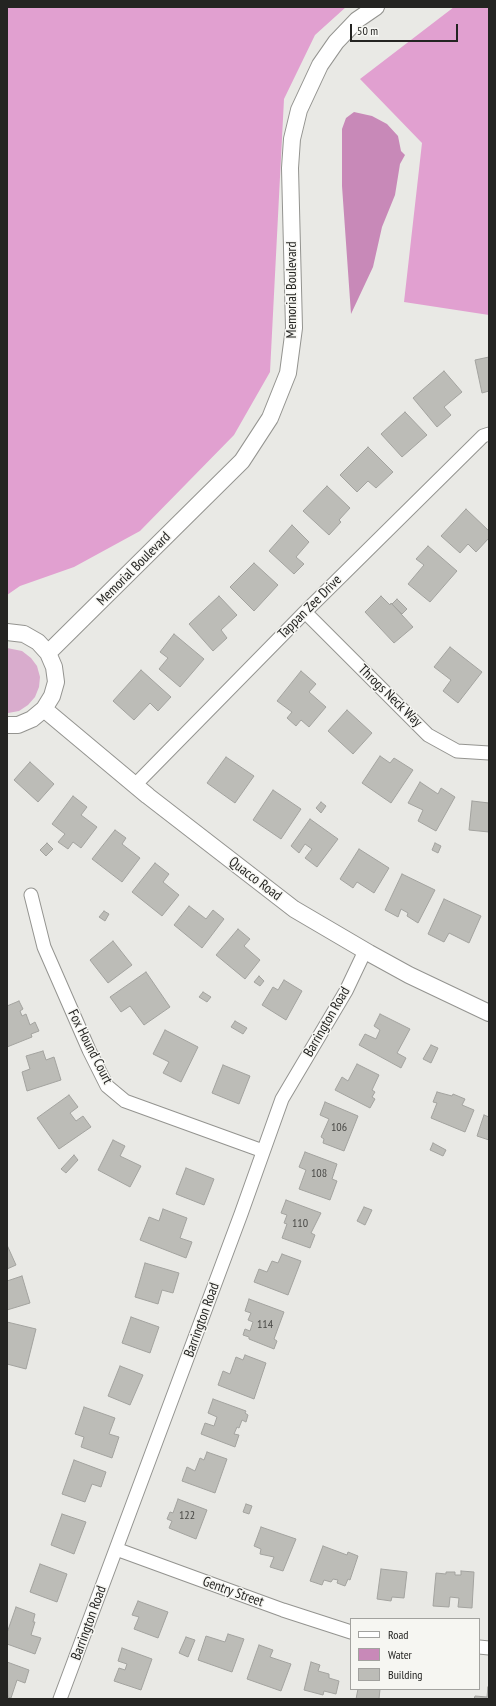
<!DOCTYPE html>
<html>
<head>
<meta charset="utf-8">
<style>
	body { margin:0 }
	#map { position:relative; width:496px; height:1706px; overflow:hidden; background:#e9e9e5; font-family:"PT Sans Narrow",sans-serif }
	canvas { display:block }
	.frame { position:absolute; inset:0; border:8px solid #242422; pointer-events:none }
	.legend { position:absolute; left:350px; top:1618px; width:130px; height:72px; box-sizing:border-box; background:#f6f6f2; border:1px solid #a2a29f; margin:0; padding:5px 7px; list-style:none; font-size:12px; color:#242422 }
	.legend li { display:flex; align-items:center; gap:8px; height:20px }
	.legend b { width:20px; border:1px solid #a2a29f }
	.scale { position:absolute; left:350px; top:24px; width:108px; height:18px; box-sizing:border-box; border:2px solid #242422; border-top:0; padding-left:5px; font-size:12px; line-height:14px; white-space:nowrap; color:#242422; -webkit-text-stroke:3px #f6f6f2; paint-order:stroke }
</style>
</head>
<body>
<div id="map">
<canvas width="496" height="1706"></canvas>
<div class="frame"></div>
<ul class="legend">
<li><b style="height:5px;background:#fff"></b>Road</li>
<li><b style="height:11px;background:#c889b8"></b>Water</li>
<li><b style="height:11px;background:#bcbcb7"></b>Building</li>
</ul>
<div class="scale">50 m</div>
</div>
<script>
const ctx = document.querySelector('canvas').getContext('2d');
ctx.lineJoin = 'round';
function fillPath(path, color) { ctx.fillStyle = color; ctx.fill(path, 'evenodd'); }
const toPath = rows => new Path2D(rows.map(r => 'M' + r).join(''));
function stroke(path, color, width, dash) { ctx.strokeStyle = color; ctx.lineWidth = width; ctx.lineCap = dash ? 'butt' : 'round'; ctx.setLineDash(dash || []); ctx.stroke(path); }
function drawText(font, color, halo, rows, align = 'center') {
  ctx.font = font + ' "PT Sans Narrow",sans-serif'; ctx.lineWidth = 3; ctx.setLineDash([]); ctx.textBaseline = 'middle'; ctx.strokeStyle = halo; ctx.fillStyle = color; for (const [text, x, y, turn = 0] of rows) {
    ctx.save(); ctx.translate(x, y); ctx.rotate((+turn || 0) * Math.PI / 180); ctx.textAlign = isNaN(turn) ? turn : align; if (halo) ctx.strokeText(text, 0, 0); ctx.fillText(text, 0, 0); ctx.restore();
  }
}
fillPath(toPath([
	[7,648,22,651,31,658,37,666,40,677,39,687,35,697,28,705,19,711,8,713,7,712]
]), '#d9accd');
fillPath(toPath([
	[7,7,346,7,315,35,284,99,270,372,234,435,140,531,74,567,20,586,7,595],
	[454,7,489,7,489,315,404,302,422,143,360,79]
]), '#e1a0d0');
fillPath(toPath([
	[354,112,372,116,387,124,398,136,401,151,405,155,400,164,395,195,382,227,373,267,351,314,342,186,342,129,346,118]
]), '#c889b8');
const building = toPath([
	[489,357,489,391,482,393,475,360,489,357],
	[444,371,462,392,444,407,451,415,437,427,413,398,444,371],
	[405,412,427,435,402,457,381,434,405,412],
	[368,447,393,472,376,488,368,481,357,492,340,475,368,447],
	[327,486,350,508,339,520,341,522,329,535,303,511,327,486],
	[466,509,489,531,489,538,476,552,468,544,460,553,441,536,466,509],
	[292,525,309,542,296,557,304,564,294,574,269,551,292,525],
	[428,546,457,571,430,602,408,584,424,565,416,559,428,546],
	[254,563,278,585,254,611,230,587,254,563],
	[219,596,237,615,221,630,227,638,213,651,189,624,219,596],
	[381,596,390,605,391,603,413,627,394,643,365,612,381,596],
	[397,599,407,609,402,614,392,604,397,599],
	[174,634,204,659,180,687,159,669,168,658,160,652,174,634],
	[450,647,482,672,458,703,443,691,451,680,434,667,450,647],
	[141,670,171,697,158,711,150,703,134,720,113,701,141,670],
	[301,671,316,684,309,692,326,707,309,727,301,720,296,726,287,718,292,712,277,701,301,671],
	[347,710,372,733,353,754,328,731,347,710],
	[380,756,390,763,394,758,413,770,391,803,362,783,380,756],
	[226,757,254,776,235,803,207,783,226,757],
	[30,762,54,784,38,802,14,780,30,762],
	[420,782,438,794,441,788,455,797,436,831,418,821,423,810,408,803,420,782],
	[273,790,301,809,281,839,253,820,273,790],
	[73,796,87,807,81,815,97,827,81,848,73,842,68,849,58,842,65,834,52,824,73,796],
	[472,801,489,803,489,832,469,830,472,801],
	[321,802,326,806,321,813,316,808,321,802],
	[310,819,338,839,317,867,305,858,312,849,305,844,299,853,291,846,310,819],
	[115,830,126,838,122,844,140,858,122,882,92,859,115,830],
	[47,843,53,849,46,856,40,850,47,843],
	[435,843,441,846,438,853,432,850,435,843],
	[359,849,389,868,374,893,357,882,353,888,340,879,359,849],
	[155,863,169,874,163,882,179,895,162,916,132,892,155,863],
	[402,874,435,890,418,923,407,916,408,913,401,909,398,917,385,910,402,874],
	[444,899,481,916,469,943,449,933,444,942,428,934,444,899],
	[189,906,206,919,213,910,224,919,202,948,174,925,189,906],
	[104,911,109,914,105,921,99,917,104,911],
	[238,929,250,939,244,946,260,960,245,979,216,955,238,929],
	[113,941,132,965,108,983,90,960,113,941],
	[146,972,170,1007,144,1025,130,1006,121,1012,110,997,146,972],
	[259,976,264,981,260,986,254,982,259,976],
	[284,980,302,991,286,1020,262,1005,273,987,278,990,284,980],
	[203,992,211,997,207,1002,199,997,203,992],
	[19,1001,23,1009,20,1011,22,1016,26,1014,30,1025,35,1022,39,1031,31,1034,32,1037,7,1047,7,1006,19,1001],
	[380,1014,410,1029,397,1053,406,1058,401,1068,359,1045,365,1034,376,1039,380,1030,374,1026,380,1014],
	[235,1021,247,1028,243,1034,231,1027,235,1021],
	[165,1030,198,1047,181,1082,163,1073,169,1062,153,1054,165,1030],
	[431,1045,438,1048,431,1063,423,1059,431,1045],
	[43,1051,46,1060,54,1057,61,1080,27,1091,22,1072,30,1069,26,1056,43,1051],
	[357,1064,379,1075,372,1090,375,1092,372,1097,375,1099,370,1108,335,1090,342,1077,348,1081,357,1064],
	[223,1065,250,1076,239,1104,212,1093,223,1065],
	[437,1092,452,1096,453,1094,465,1099,462,1105,474,1110,465,1132,431,1118,437,1103,433,1102,437,1092],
	[69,1095,78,1107,70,1113,76,1121,83,1116,91,1127,59,1149,37,1118,69,1095],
	[325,1102,358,1116,344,1151,323,1143,324,1139,321,1137,329,1119,320,1115,325,1102],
	[484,1115,489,1117,489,1140,477,1136,484,1115],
	[113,1140,125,1146,120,1156,141,1166,130,1187,98,1170,113,1140],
	[433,1143,446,1150,443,1156,430,1150,433,1143],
	[305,1152,337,1164,332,1179,337,1181,330,1200,299,1189,306,1170,299,1167,305,1152],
	[74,1155,78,1160,66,1173,61,1169,74,1155],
	[186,1168,214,1179,204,1205,176,1194,186,1168],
	[286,1200,321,1213,311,1233,315,1235,310,1248,282,1238,287,1224,284,1223,287,1215,281,1213,286,1200],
	[364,1207,372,1210,365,1225,357,1221,364,1207],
	[163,1209,187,1218,180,1238,192,1242,186,1258,140,1240,149,1217,159,1221,163,1209],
	[7,1245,16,1265,7,1269,7,1245],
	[282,1254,301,1261,288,1295,254,1282,259,1269,267,1272,272,1261,278,1263,282,1254],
	[145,1263,179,1273,173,1293,162,1290,158,1304,135,1297,145,1263],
	[22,1276,30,1303,7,1310,7,1281,22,1276],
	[249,1299,284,1312,274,1339,277,1341,274,1349,249,1339,249,1337,243,1335,245,1329,250,1331,253,1322,248,1320,251,1313,245,1311,249,1299],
	[131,1317,159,1327,150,1353,122,1343,131,1317],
	[7,1322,36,1329,26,1369,7,1364,7,1322],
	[245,1355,266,1363,254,1399,218,1385,223,1371,230,1374,236,1357,243,1360,245,1355],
	[120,1366,143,1375,130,1405,108,1396,120,1366],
	[213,1399,246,1411,245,1413,248,1415,246,1422,242,1420,239,1428,237,1427,234,1434,239,1435,235,1447,201,1434,205,1423,214,1426,217,1417,208,1413,213,1399],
	[84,1407,115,1418,109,1434,119,1437,112,1458,81,1447,84,1437,75,1434,84,1407],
	[207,1452,227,1459,215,1493,182,1481,187,1467,195,1471,200,1458,204,1460,207,1452],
	[74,1460,106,1472,101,1487,92,1484,85,1502,62,1494,74,1460],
	[178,1499,207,1510,196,1539,169,1528,172,1521,167,1519,170,1512,173,1513,178,1499],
	[246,1504,252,1506,249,1514,243,1512,246,1504],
	[62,1514,86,1522,74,1554,51,1545,62,1514],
	[261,1527,296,1539,283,1571,270,1567,274,1557,260,1554,261,1549,254,1546,261,1527],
	[323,1546,347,1555,348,1552,358,1556,350,1580,348,1579,345,1586,337,1583,338,1580,333,1579,331,1582,324,1580,322,1585,310,1581,323,1546],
	[40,1564,67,1574,57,1602,30,1592,40,1564],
	[381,1569,407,1572,404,1598,392,1597,391,1601,377,1599,381,1569],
	[461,1571,474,1572,472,1608,458,1607,459,1598,450,1597,449,1607,433,1606,436,1573,446,1574,446,1572,455,1572,455,1575,461,1575,461,1571],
	[138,1601,168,1612,158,1638,134,1629,139,1617,132,1615,138,1601],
	[16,1607,35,1614,33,1622,35,1622,31,1635,41,1638,35,1654,7,1644,7,1633,16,1607],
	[228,1634,244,1639,232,1672,198,1660,206,1636,225,1642,228,1634],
	[186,1637,195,1640,188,1657,179,1653,186,1637],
	[259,1645,273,1650,270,1657,291,1664,281,1691,247,1679,259,1645],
	[122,1648,152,1659,141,1690,114,1681,119,1668,125,1670,127,1664,118,1661,122,1648],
	[7,1662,29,1670,25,1683,17,1680,11,1698,8,1697,8,1699,7,1662],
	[311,1662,320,1665,318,1671,329,1674,329,1678,339,1681,336,1694,324,1691,323,1695,304,1690,311,1662],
	[488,1687,489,1699,474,1699,475,1696,487,1697,488,1687],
	[358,1689,380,1689,379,1699,356,1699,358,1689]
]);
fillPath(building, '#bcbcb7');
stroke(building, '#a3a39f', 1);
const minor = toPath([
	[305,612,428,735,457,751,489,753],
	[135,785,305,612,483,436,489,434],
	[31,895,44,947,89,1050,107,1086,125,1101,263,1151],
	[116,1549,283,1610,351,1632],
	[479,1647,489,1648],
	[60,1699,241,1214,282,1099,346,991,365,951]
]);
const tertiary = toPath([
	[7,632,24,634,38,642,48,653,54,667,56,682,52,696,44,709,32,719,18,725,7,725],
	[48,653,242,461,270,418,288,373,294,328,290,168,292,139,299,110,320,65,336,42,357,20,376,7],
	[44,709,148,796,294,909,369,953,409,975,489,1013]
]);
stroke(minor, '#949490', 15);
stroke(tertiary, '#949490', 18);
stroke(minor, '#fff', 13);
stroke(tertiary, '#fff', 16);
drawText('12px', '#4a4a47', null, [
	["106",339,1128],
	["108",319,1174],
	["110",300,1224],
	["114",265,1325],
	["122",187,1516]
]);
drawText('14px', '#242422', '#f6f6f2', [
	["Memorial Boulevard",292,290,-90],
	["Memorial Boulevard",134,569,-45],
	["Tappan Zee Drive",310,607,-45],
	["Throgs Neck Way",390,696,44],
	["Quacco Road",255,879,37],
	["Barrington Road",327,1022,-60],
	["Fox Hound Court",90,1047,63],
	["Barrington Road",202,1320,-70],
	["Gentry Street",233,1592,20],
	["Barrington Road",89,1623,-70]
]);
</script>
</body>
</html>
